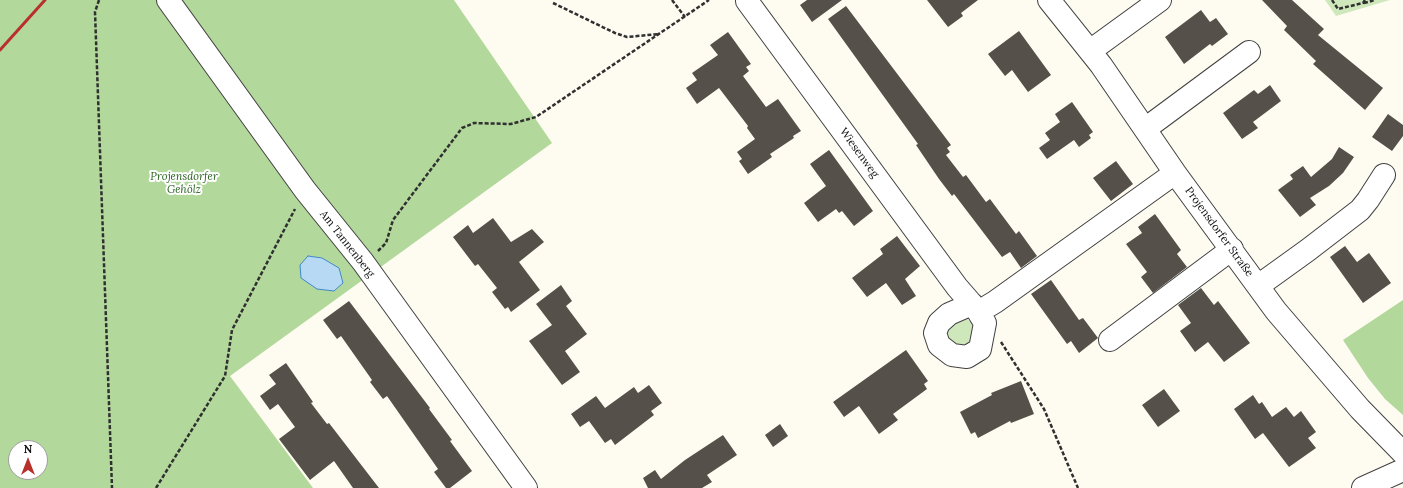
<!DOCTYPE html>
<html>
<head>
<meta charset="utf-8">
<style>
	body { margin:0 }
	#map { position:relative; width:1403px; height:488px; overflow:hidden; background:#fefcf0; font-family:Lora,serif }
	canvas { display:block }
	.north { position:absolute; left:8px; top:440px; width:40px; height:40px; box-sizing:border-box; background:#fff; border:1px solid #9f9f9f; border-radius:50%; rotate:0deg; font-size:11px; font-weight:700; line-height:16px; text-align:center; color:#0e0e0e }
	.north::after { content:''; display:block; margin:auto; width:14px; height:18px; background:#b92f2c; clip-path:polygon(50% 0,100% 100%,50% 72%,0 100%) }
</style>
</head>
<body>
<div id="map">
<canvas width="1403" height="488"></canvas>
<div class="north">N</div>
</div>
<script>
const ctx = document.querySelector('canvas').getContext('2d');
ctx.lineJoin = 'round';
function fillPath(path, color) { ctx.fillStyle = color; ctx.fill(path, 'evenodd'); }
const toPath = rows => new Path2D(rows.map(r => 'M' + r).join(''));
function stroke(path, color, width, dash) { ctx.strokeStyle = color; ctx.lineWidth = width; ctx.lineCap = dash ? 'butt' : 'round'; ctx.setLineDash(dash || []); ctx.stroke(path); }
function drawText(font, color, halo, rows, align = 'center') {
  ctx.font = font + ' Lora,serif'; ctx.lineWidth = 4; ctx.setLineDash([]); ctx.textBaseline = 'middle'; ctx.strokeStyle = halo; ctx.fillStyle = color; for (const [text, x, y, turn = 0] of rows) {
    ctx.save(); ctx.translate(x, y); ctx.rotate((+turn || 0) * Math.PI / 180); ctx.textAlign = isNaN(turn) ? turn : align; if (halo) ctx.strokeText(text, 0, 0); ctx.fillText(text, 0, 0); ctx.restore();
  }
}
fillPath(toPath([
	[1325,0,1390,0,1336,16],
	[966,318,973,324,975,337,967,347,952,346,945,333,947,325]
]), '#cfe8bb');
fillPath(toPath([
	[0,0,454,0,552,143,230,376,313,488,0,488],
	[16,448,40,448,40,472,16,472],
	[1403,300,1403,415,1385,399,1368,378,1343,340]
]), '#b2d89b');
const water = toPath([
	[308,256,322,258,339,268,343,283,334,291,317,289,301,278,300,265,308,256]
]);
fillPath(water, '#b7d9f4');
stroke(water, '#4189c7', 1);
fillPath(toPath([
	[807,0,842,0,812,22,800,5],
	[927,0,978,0,961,13,963,16,948,27],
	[1262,0,1292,0,1324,29,1318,35,1383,88,1365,110,1313,64,1316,61,1284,30,1287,26],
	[846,6,951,145,947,148,950,152,946,155,963,177,966,175,986,202,990,199,1016,234,1019,231,1037,256,1021,268,1010,252,1002,257,954,194,952,196,939,179,916,145,918,144,828,19],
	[1201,10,1210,22,1216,18,1228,34,1212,46,1210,44,1184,64,1165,37],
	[1019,31,1051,75,1028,92,1012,70,1005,76,988,54],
	[728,32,751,64,746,67,749,71,743,76,766,107,778,99,801,131,793,136,794,138,770,154,772,157,748,174,739,161,742,159,737,152,755,139,747,128,748,126,719,88,697,104,686,88,697,80,692,73,718,55,710,45],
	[1270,85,1281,101,1253,122,1258,128,1242,139,1223,113,1254,90,1258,94],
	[1072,102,1093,132,1089,135,1091,138,1079,147,1074,140,1047,159,1039,148,1050,140,1045,133,1060,122,1055,114],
	[1388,114,1403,125,1403,136,1392,151,1372,137],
	[1339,147,1354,157,1343,173,1329,186,1310,198,1316,205,1300,217,1278,190,1293,179,1290,175,1303,166,1311,177,1332,159],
	[829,150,873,211,854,226,842,211,839,213,836,209,818,222,804,203,826,186,810,164],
	[1116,161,1133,184,1111,201,1093,178],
	[1155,214,1181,250,1177,254,1187,267,1153,293,1141,277,1147,272,1126,244,1142,233,1138,227],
	[493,218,511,242,532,229,544,242,519,262,540,290,511,312,508,307,505,309,492,292,497,288,478,264,475,266,453,237,468,225,473,233],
	[897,236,920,266,905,279,916,296,902,305,886,283,867,297,852,278,883,254,880,249],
	[1345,246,1357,262,1369,253,1391,283,1363,303,1330,257],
	[1051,280,1079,320,1083,318,1098,338,1079,353,1071,341,1067,344,1031,294],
	[561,285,572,301,566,306,587,334,565,351,580,372,562,385,529,341,552,325,536,304],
	[1201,288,1214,305,1218,301,1250,343,1224,362,1208,342,1195,352,1180,331,1191,323,1178,305],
	[349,301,430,408,429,409,452,440,450,441,472,471,450,488,446,488,434,472,438,469,387,396,383,399,370,382,372,380,341,336,337,339,323,320],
	[906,350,928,381,924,384,927,389,893,414,898,420,879,434,859,406,844,417,833,402],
	[286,363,313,402,311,403,327,424,329,423,379,488,353,488,334,461,310,480,279,439,295,427,278,404,270,410,260,396,276,384,269,375],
	[1021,381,1034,414,1011,423,1010,421,978,438,975,432,971,434,960,412,992,395,991,393],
	[649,385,662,403,651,411,654,415,615,445,611,439,605,443,589,421,580,427,571,414,596,396,605,408,634,387,638,393],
	[1164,389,1180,411,1158,427,1142,405],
	[1253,395,1259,404,1262,402,1272,417,1286,407,1294,417,1301,411,1316,432,1308,438,1316,448,1289,467,1263,433,1255,439,1234,409],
	[780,424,788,436,773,447,765,435],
	[723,435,737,455,707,475,712,482,702,488,648,488,643,478,655,470,661,479,685,460]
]), '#56504b');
const minor = toPath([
	[168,0,305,190,363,262,526,488],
	[1049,0,1101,65,1175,173,1276,311,1360,409,1403,453],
	[747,1,957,287,977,310,985,308,995,302,1175,173],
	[1090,51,1160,0],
	[1145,129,1249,52],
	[1258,286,1308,250,1360,210,1368,200,1384,175],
	[972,304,949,314,939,323,935,333,939,345,952,355,967,357,980,349,985,323,977,310],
	[1110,340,1232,249],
	[1363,488,1403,470]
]);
stroke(minor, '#414141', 24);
stroke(toPath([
	[99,0,95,12,112,488],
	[672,0,685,17],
	[1332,0,1338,9,1363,3,1365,0],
	[553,3,615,33,627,37,659,34],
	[1364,3,1375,0],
	[378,251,386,243,393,220,462,128,474,123,511,124,536,117,709,0],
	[1001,342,1044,409,1078,488],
	[156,488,225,376,232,330,295,209]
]), '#303030', 2.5, [4, 2]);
stroke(minor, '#fff', 22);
stroke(toPath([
	[0,50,45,0]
]), '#b92f2c', 3);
drawText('11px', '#0e0e0e', '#fff', [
	["Wiesenweg",859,153,54],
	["Projensdorfer Straße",1219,232,54],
	["Am Tannenberg",347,244,52]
]);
drawText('italic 11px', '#2a6321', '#fff', [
	["Projensdorfer",184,177],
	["Gehölz",184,190]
]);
</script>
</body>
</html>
